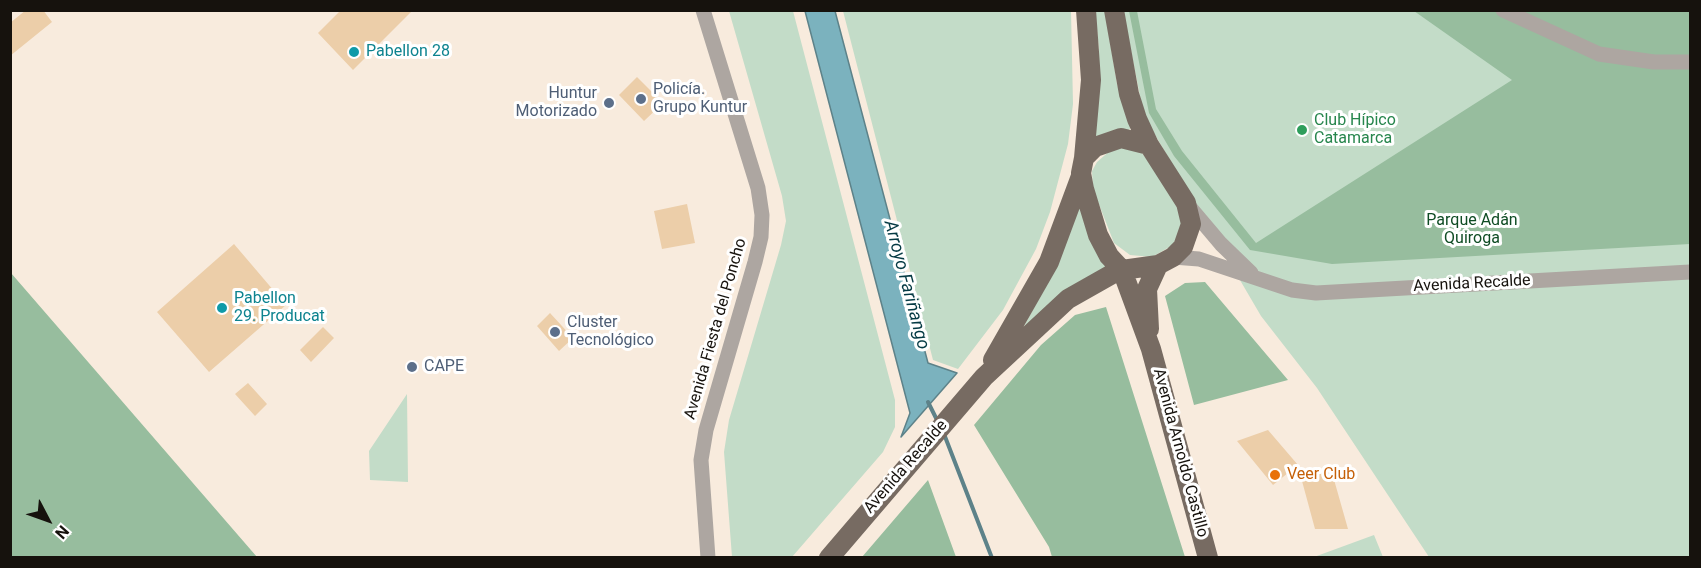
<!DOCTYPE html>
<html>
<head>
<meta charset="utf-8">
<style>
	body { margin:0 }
	#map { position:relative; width:1701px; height:568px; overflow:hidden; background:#f8ebdd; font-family:Roboto,sans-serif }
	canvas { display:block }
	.frame { position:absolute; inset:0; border:12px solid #16120d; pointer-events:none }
	.north { position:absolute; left:18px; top:490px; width:60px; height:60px; -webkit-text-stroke:4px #fff; paint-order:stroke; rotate:131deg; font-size:16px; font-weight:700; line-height:24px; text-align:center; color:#16120d }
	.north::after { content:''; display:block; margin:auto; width:21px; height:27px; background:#16120d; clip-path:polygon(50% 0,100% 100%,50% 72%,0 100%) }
</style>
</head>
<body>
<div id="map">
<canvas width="1701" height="568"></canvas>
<div class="frame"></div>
<div class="north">N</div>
</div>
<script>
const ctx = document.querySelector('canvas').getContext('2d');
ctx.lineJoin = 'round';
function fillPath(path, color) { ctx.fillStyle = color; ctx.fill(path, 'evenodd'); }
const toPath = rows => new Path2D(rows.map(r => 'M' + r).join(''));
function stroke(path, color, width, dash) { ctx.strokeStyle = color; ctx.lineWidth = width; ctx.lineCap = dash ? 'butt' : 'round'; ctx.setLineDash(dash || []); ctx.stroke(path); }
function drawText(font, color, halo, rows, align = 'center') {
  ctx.font = font + ' Roboto,sans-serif'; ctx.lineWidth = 6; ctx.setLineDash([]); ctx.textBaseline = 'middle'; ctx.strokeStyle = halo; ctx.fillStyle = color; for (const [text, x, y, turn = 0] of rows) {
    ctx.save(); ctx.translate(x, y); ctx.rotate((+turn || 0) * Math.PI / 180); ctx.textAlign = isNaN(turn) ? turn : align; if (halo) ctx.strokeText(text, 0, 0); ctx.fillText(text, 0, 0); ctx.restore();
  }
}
fillPath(toPath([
	[729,11,793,11,895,400,895,427,883,452,792,557,732,557,724,452,729,420,781,245,786,221,782,196],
	[843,11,1071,11,1073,104,1068,144,1050,212,1036,249,1003,310,958,369,933,360],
	[1095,11,1105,11,1117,84,1131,127,1129,130,1108,132,1097,138,1094,136,1099,49],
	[1123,11,1690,11,1690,557,1429,557,1317,388,1261,316,1144,116],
	[1125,146,1142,153,1176,197,1183,223,1173,245,1152,257,1130,255,1114,243,1093,189,1092,171,1097,162,1112,149],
	[1080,205,1107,268,1021,332,1056,266],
	[407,394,408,482,370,480,369,451],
	[1374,535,1383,557,1314,557]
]), '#c3dcc8');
fillPath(toPath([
	[1129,11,1137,11,1156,109,1182,151,1256,243,1512,80,1414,11,1690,11,1690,244,1332,264,1250,250,1174,156,1149,113],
	[11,273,257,557,11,557],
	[1205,282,1288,380,1194,405,1165,296,1185,283],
	[1106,307,1185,557,1052,557,1049,547,974,425,1041,345,1075,315],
	[928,480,956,557,862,557]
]), '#97bd9e');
const water = toPath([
	[805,11,835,11,928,363,957,373,901,437,910,413,805,11]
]);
fillPath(water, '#7bb2be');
stroke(water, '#5d8289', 1.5);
stroke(toPath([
	[928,402,938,422],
	[944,434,992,558]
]), '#5d8289', 4);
fillPath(toPath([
	[26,10,43,10,52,22,10,56,10,23],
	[341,10,413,10,353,70,318,33],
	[637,77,663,103,644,121,619,95],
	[687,204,695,243,662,249,654,211],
	[234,244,286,305,209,372,157,312],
	[550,313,573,338,559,351,537,326],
	[323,327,334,338,311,362,300,350],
	[248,383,267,404,255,416,235,394],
	[1268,430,1298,465,1273,485,1237,441],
	[1331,469,1348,529,1315,529,1302,481]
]), '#eccea9');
stroke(toPath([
	[703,10,758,188,762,215,761,237,755,262,706,430,701,460,708,558],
	[1503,10,1599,54,1654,62,1690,62],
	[1188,205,1221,244,1251,273],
	[1173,257,1199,259,1292,290,1316,293,1690,272]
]), '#ada6a1', 15);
stroke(toPath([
	[1114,10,1129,94,1137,119,1149,145,1186,203,1191,224,1183,247,1173,257,1158,265,1122,270,1109,256,1098,235,1084,189,1081,173,1084,158,1095,147,1121,138,1149,145],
	[1084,158,1091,80,1086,10],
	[1122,270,1151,349,1208,558],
	[1149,329,1147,289,1158,265],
	[993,360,1049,262,1081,176],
	[829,558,984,377,1068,299,1121,269]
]), '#776b62', 20);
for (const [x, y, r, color] of [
	[354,52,6,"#0f9aa8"],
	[641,99,6,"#5c6f8a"],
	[609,103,6,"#5c6f8a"],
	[1302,130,6,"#2e9e5b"],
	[222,308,6,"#0f9aa8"],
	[555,332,6,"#5c6f8a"],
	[412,367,6,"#5c6f8a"],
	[1275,475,6,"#e8710a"]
]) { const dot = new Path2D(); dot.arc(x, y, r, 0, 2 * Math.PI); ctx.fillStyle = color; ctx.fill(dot); stroke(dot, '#fff', 2); }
drawText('16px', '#0d838f', '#fff', [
	["Pabellon 28",366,52],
	["Pabellon",234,299],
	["29. Producat",234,317]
], 'left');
drawText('16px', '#4e5e75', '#fff', [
	["Policía.",653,90],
	["Grupo Kuntur",653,108],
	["Huntur",597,94,"right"],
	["Motorizado",597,112,"right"],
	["Cluster",567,323],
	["Tecnológico",567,341],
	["CAPE",424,367]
], 'left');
drawText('16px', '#27864d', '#fff', [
	["Club Hípico",1314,121],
	["Catamarca",1314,139]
], 'left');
drawText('16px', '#0f4c24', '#fff', [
	["Parque Adán",1472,221],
	["Quiroga",1472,239]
]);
drawText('16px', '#16120d', '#fff', [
	["Avenida Recalde",1472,284,-3],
	["Avenida Fiesta del Poncho",716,329,-74],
	["Avenida Arnoldo Castillo",1180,453,75],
	["Avenida Recalde",906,467,-49]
]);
drawText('16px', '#c56008', '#fff', [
	["Veer Club",1287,475]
], 'left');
drawText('italic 18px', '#053a44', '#fff', [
	["Arroyo Fariñango",906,285,75]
]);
</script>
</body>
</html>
